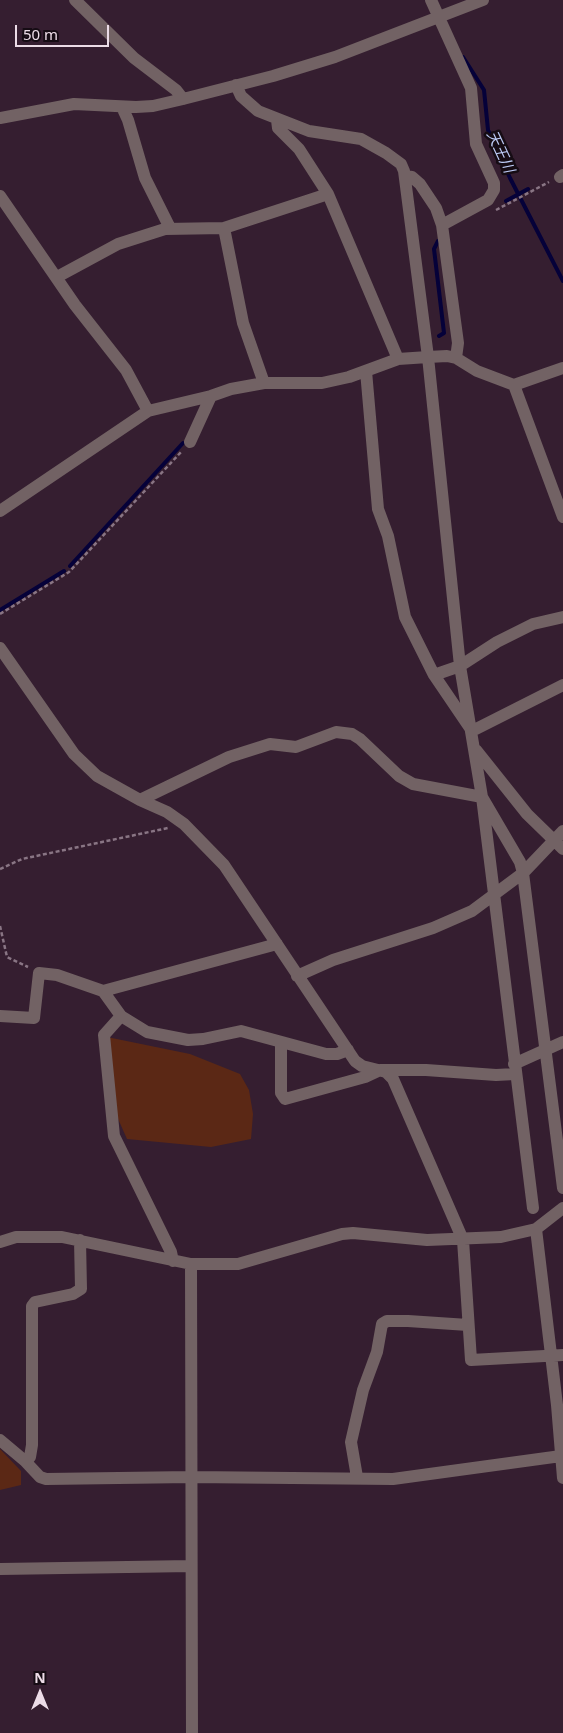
<!DOCTYPE html>
<html>
<head>
<meta charset="utf-8">
<style>
	body { margin:0 }
	#map { position:relative; width:563px; height:1733px; overflow:hidden; background:#351e30; font-family:"Noto Sans",sans-serif }
	canvas { display:block }
	.north { position:absolute; left:15px; top:1668px; width:50px; height:50px; -webkit-text-stroke:4px #160c14; paint-order:stroke; rotate:0deg; font-size:14px; font-weight:700; line-height:20px; text-align:center; color:#ecdce7 }
	.north::after { content:''; display:block; margin:auto; width:18px; height:22px; background:#ecdce7; clip-path:polygon(50% 0,100% 100%,50% 72%,0 100%) }
	.scale { position:absolute; left:15px; top:25px; width:94px; height:22px; box-sizing:border-box; border:2px solid #ecdce7; border-top:0; padding-left:6px; font-size:15px; line-height:18px; white-space:nowrap; color:#ecdce7; -webkit-text-stroke:4px #160c14; paint-order:stroke }
</style>
</head>
<body>
<div id="map">
<canvas width="563" height="1733"></canvas>
<div class="north">N</div>
<div class="scale">50 m</div>
</div>
<script>
const ctx = document.querySelector('canvas').getContext('2d');
ctx.lineJoin = 'round';
function fillPath(path, color) { ctx.fillStyle = color; ctx.fill(path, 'evenodd'); }
const toPath = rows => new Path2D(rows.map(r => 'M' + r).join(''));
function stroke(path, color, width, dash) { ctx.strokeStyle = color; ctx.lineWidth = width; ctx.lineCap = dash ? 'butt' : 'round'; ctx.setLineDash(dash || []); ctx.stroke(path); }
function drawText(font, color, halo, rows, align = 'center') {
  ctx.font = font + ' "Noto Sans","Noto Sans JP",sans-serif'; ctx.lineWidth = 5; ctx.setLineDash([]); ctx.textBaseline = 'middle'; ctx.strokeStyle = halo; ctx.fillStyle = color; for (const [text, x, y, turn = 0] of rows) {
    ctx.save(); ctx.translate(x, y); ctx.rotate((+turn || 0) * Math.PI / 180); ctx.textAlign = isNaN(turn) ? turn : align; if (halo) ctx.strokeText(text, 0, 0); ctx.fillText(text, 0, 0); ctx.restore();
  }
}
fillPath(toPath([
	[107,1037,190,1054,240,1074,249,1090,253,1114,251,1139,211,1147,127,1139,115,1112],
	[0,1449,21,1471,21,1485,0,1490]
]), '#5b2815');
stroke(toPath([
	[463,57,484,90,488,130,510,178,563,281],
	[506,201,528,189],
	[438,241,434,249,444,333,439,336],
	[70,566,183,443],
	[0,610,64,571]
]), '#050139', 4);
stroke(toPath([
	[496,210,549,182],
	[0,614,69,572,182,451],
	[0,869,22,859,168,828],
	[0,926,7,957,28,967]
]), '#897584', 2.5, [4, 2.5]);
stroke(toPath([
	[75,0,134,58,176,90,183,99],
	[431,0,471,88,476,144,494,183,494,190,488,200,442,225],
	[236,85,241,96,258,111,309,131,361,139,386,153,401,164,404,171,428,357,460,666,482,797,520,862,523,873,563,1188],
	[122,107,128,120,145,178,170,228],
	[0,118,74,104,136,107,153,106,183,99,273,76,335,57,483,0],
	[277,120,278,128,299,149,328,194,398,359],
	[405,176,412,177,420,184,436,208,442,225,458,343,456,358],
	[560,177,563,175],
	[0,196,75,305,126,370,148,411],
	[224,228,243,323,264,383],
	[57,277,118,244,165,229,224,228,328,194],
	[366,371,378,509,388,536,405,617,434,675,472,731,563,685],
	[514,385,563,517],
	[190,442,211,396],
	[0,511,148,411,211,396,231,389,264,383,322,383,349,377,398,359,428,357,447,356,456,358,477,371,514,385,563,368],
	[0,648,74,754,97,776,140,800,167,812,184,824,224,865,355,1061,362,1066,386,1072,393,1079,463,1240,471,1360,563,1355],
	[434,675,460,666,497,642,533,624,563,617],
	[476,750,527,814,563,849],
	[140,800,229,757,270,744,296,747,336,732,352,734,360,739,399,776,413,784,482,797,533,1208],
	[277,944,103,991,121,1016,147,1032,188,1040,203,1039,241,1031,326,1054,337,1054,348,1050],
	[297,976,333,960,433,928,472,911,523,873,563,831],
	[0,1016,34,1018,39,973,57,975,103,991],
	[121,1016,104,1035,114,1136,171,1252,173,1261],
	[281,1042,281,1093,285,1099,365,1077,380,1070,426,1070,496,1075,515,1074],
	[514,1064,563,1042],
	[536,1229,557,1405,563,1478],
	[0,1242,16,1237,62,1237,191,1264,238,1264,342,1234,353,1233,427,1240,501,1237,536,1229,563,1208],
	[191,1264,192,1733],
	[0,1440,25,1461,40,1477,46,1479,191,1477,393,1479,561,1456],
	[25,1461,30,1457,32,1445,32,1306,35,1302,73,1294,81,1289,80,1240],
	[357,1477,351,1442,363,1390,377,1352,382,1324,387,1321,408,1321,468,1325],
	[0,1569,191,1566]
]), '#726264', 12);
drawText('italic 15px', '#bccaf5', '#160c14', [
	["天王川",500,152,65]
]);
</script>
</body>
</html>
